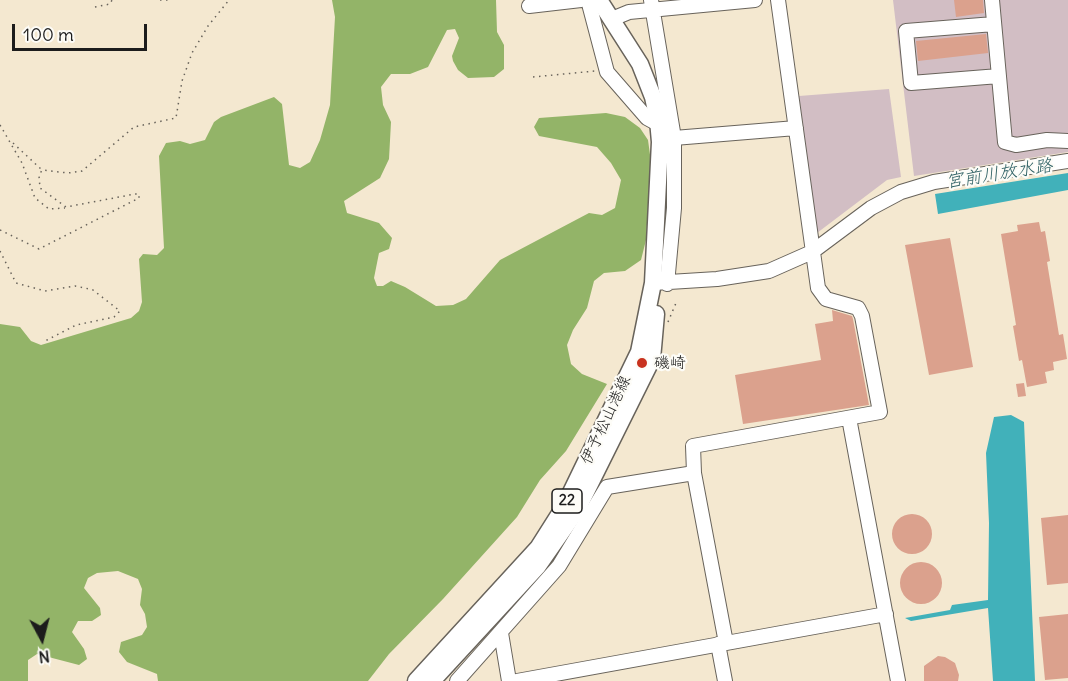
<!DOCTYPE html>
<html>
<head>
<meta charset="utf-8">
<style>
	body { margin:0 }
	#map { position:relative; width:1068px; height:681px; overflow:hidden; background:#f4e8d0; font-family:Delius,sans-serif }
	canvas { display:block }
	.north { position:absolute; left:12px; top:609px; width:60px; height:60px; -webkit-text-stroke:4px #fdfcf7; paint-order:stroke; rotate:173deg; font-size:16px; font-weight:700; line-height:24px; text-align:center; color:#1c1c1c }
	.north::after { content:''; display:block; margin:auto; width:21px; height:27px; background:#1c1c1c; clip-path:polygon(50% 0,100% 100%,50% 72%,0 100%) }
	.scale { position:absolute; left:12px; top:24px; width:135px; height:27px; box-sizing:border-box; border:3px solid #1c1c1c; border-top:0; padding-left:8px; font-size:18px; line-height:21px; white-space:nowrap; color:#1c1c1c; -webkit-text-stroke:4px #fdfcf7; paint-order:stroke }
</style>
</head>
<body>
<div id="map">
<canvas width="1068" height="681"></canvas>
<div class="north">N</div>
<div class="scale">100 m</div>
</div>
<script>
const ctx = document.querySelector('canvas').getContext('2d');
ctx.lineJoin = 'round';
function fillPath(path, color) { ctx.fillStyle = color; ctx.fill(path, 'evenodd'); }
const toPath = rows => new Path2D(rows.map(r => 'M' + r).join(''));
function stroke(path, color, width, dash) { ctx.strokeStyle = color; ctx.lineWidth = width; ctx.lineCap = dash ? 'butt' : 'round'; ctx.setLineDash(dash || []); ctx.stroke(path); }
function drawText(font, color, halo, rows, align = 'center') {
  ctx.font = font + ' Delius,"Klee One",sans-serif'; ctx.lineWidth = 4.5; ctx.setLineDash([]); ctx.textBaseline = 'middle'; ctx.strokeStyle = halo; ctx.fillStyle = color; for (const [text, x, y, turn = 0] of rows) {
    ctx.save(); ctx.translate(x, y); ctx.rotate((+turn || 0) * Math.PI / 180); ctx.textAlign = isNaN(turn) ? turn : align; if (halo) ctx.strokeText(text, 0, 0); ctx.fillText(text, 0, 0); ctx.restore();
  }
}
fillPath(toPath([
	[893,0,1068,0,1068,152,914,176],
	[889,89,901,177,887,180,817,233,799,96]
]), '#d2bec4');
fillPath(toPath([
	[332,0,496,0,497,32,504,45,504,69,494,77,468,78,458,70,453,61,452,56,459,38,455,29,447,30,428,67,410,74,391,74,381,87,383,105,391,122,389,159,380,178,344,201,347,213,379,223,392,238,389,249,379,253,374,278,377,286,383,286,391,281,405,287,436,306,453,305,466,299,500,260,589,213,602,215,615,208,621,180,611,163,597,147,539,136,534,127,539,118,606,113,625,117,640,128,648,140,651,162,646,240,641,260,625,271,604,273,594,281,587,308,573,330,567,345,571,364,582,374,607,384,566,451,540,480,517,517,443,599,389,654,368,681,158,681,157,674,127,662,119,652,121,642,142,635,147,627,145,614,140,605,142,589,138,579,118,571,97,573,88,578,84,588,100,608,101,615,92,621,78,621,72,632,84,649,87,659,79,665,37,654,28,660,28,681,0,681,0,324,20,327,31,341,41,345,131,318,139,311,142,302,139,259,143,254,157,255,164,248,159,156,166,143,180,141,190,144,205,140,214,122,221,117,274,97,282,104,289,165,300,168,310,162,320,140,330,105,335,17]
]), '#93b468');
fillPath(toPath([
	[1068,173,1068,190,938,214,935,194],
	[1011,415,1024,422,1035,681,993,681,988,608,911,621,905,618,950,610,952,605,988,600,989,523,986,453,994,417]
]), '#41b1ba');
fillPath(toPath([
	[954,0,983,0,984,13,956,17],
	[986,34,988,53,918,61,916,41],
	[1039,222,1041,232,1045,231,1050,261,1047,262,1059,335,1063,334,1067,359,1053,362,1054,370,1045,372,1047,383,1027,387,1022,360,1019,361,1013,326,1016,325,1001,234,1018,231,1017,225],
	[950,238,973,367,929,375,905,245],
	[832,310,852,316,853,319,869,405,743,424,735,375,821,360,815,324,833,321],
	[1024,383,1026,396,1018,397,1016,384],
	'892 534a20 20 0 1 1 40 0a20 20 0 1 1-40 0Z',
	[1068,515,1068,583,1047,585,1041,518],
	'900 583a21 21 0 1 1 42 0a21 21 0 1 1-42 0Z',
	[1068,614,1068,678,1045,680,1039,617],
	[938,656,945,657,955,663,959,675,958,681,924,681,924,666]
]), '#dba18d');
const minor = toPath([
	[588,0,607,72,647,118,658,124],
	[651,0,674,138,674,208,667,284],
	[992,0,1005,142,1016,145,1047,140,1068,141],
	[529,6,581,0],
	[612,19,629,12,755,0],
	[994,24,906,31,911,83,999,76],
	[674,138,796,128],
	[653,283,717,279,769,271,812,252,871,208,901,192,934,182,1068,161],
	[849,418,898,681],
	[501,633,509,681],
	[726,643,694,473,693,446,880,412,862,316,858,308,826,299,818,288,778,0],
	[718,644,725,681],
	[457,681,559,566,607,487,694,473],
	[517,681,886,614]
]);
const major = toPath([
	[416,681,538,548,564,507,639,352,653,283,660,142,658,120,653,97,640,64,599,0],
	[432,681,538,566,577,510,652,359,656,314]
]);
stroke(minor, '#68635b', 16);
stroke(major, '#68635b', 19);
stroke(toPath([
	[160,0,171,0],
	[95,7,110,4,112,0],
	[533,77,595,71],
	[0,125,22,163,35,198,49,209,65,208],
	[13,143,42,170],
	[0,230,39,249,139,198,139,194,135,194,66,207,40,188,39,176,42,170,68,173,82,171,134,127,176,118,182,81,192,53,208,26,229,0],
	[0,251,16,283,45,291,75,286,85,288,93,290,120,311,114,317,76,325,45,341],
	[668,322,676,303]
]), '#68635b', 1.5, [1.5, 4.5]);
stroke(minor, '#fff', 14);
stroke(major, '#fff', 16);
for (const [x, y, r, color] of [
	[642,363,6,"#c8321e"]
]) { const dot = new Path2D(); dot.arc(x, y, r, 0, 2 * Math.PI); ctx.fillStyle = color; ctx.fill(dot); stroke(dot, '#fdfcf7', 2); }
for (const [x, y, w] of [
	[567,501,30]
]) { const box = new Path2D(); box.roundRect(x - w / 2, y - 12, w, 24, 4.5); ctx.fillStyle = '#fdfcf7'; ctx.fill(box); stroke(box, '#1c1c1c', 1.5); }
drawText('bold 15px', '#1c1c1c', null, [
	["22",567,501]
]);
drawText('16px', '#1c1c1c', '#fdfcf7', [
	["磯崎",654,363]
], 'left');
drawText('16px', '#1c1c1c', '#fdfcf7', [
	["伊予松山港線",606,420,-65]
]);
drawText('italic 18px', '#2d5f63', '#fdfcf7', [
	["宮前川放水路",999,174,-9]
]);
</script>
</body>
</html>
